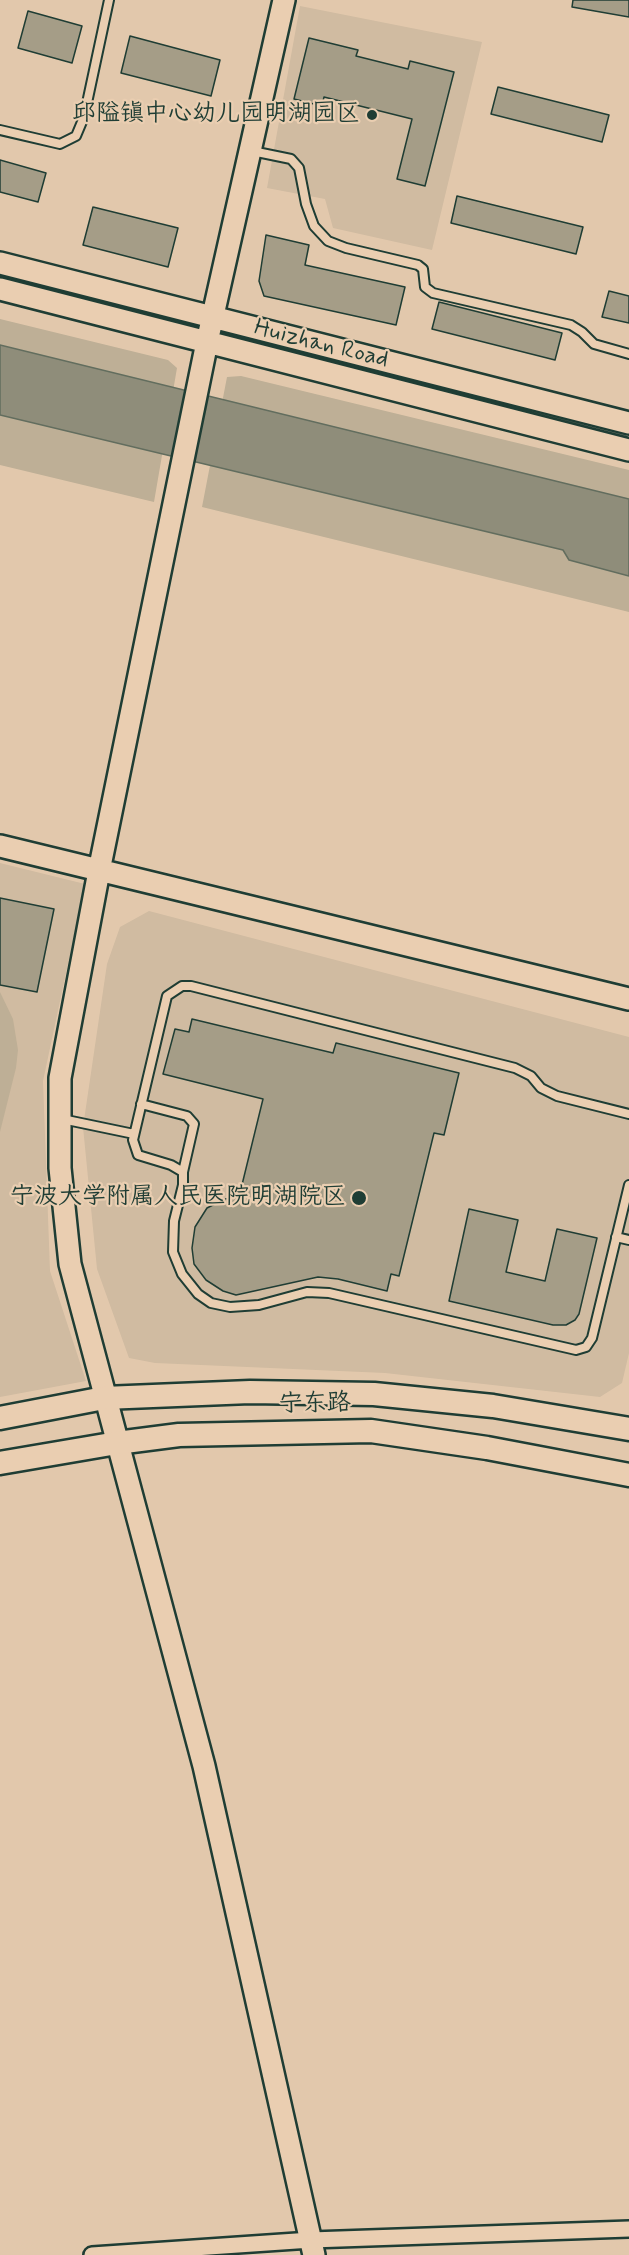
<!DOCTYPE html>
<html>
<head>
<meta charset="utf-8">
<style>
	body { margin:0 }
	canvas { display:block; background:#e2c8ac }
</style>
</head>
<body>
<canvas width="629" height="2255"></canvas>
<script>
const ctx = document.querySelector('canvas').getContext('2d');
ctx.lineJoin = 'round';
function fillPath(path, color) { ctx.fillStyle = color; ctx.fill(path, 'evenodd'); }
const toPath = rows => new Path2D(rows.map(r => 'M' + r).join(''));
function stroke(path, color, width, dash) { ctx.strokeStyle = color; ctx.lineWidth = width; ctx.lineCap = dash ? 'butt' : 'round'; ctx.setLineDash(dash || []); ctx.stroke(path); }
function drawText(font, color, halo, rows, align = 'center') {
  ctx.font = font + ' Mynerve,"LXGW WenKai TC",sans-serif'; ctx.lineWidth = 4.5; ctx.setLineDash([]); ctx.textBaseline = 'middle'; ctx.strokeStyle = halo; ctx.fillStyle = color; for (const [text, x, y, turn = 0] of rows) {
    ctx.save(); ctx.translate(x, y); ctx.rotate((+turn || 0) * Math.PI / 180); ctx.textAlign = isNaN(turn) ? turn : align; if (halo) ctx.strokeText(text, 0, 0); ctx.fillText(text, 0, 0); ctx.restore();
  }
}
fillPath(toPath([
	[300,6,482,42,432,250,333,228,325,199,267,188],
	[0,863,85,884,43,1081,50,1271,86,1381,0,1397],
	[149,911,629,1037,629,1353,622,1383,600,1397,385,1373,155,1363,129,1358,97,1269,83,1127,107,964,120,927]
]), '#d0bba1');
fillPath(toPath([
	[0,319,168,360,177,368,154,502,0,465],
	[241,376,629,470,629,612,202,507,227,377],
	[0,992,13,1019,18,1050,16,1068,0,1132]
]), '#beaf96');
const water = toPath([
	[0,345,629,499,629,576,569,560,563,550,0,415,0,345]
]);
fillPath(water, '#8f8d7a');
stroke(water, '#626d5e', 1.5);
const building = toPath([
	[573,0,629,0,629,17,572,7,573,0],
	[28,11,82,26,72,63,18,48,28,11],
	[130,36,220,60,211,96,121,73,130,36],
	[309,38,358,50,356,56,408,69,410,61,454,72,425,186,397,179,412,119,324,97,322,106,294,99,309,38],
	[498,87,609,115,602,142,491,114,498,87],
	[0,160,46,173,38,202,0,192,0,160],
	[457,196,583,227,576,254,451,223,457,196],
	[93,207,178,228,168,267,83,245,93,207],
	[266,235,309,245,305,265,405,287,396,325,264,296,259,281,266,235],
	[609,291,629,296,629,323,602,317,609,291],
	[439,302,562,333,555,360,432,329,439,302],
	[0,898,54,909,37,992,0,985,0,898],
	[192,1019,333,1053,336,1043,459,1073,444,1135,434,1133,399,1276,391,1274,387,1291,338,1279,318,1277,236,1295,223,1291,206,1280,194,1264,192,1248,195,1227,207,1208,225,1199,239,1197,263,1099,163,1074,175,1029,189,1032,192,1019],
	[469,1209,518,1220,506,1272,545,1281,557,1229,597,1238,579,1314,575,1320,566,1325,553,1325,449,1301,469,1209]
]);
fillPath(building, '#a59d87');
stroke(building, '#1f3d34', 1.5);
const lane = toPath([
	[0,130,60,144,76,136,84,117,109,0],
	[252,151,291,159,299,168,306,204,314,226,328,241,346,248,418,265,423,269,425,287,433,293,571,325,582,332,594,344,629,354],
	[141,1104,187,1116,194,1124,183,1172],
	[629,1114,557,1096,541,1088,531,1076,515,1068,191,986,182,986,167,996,133,1140,138,1155,171,1165,183,1172,183,1185,174,1221,173,1252,182,1274,198,1294,211,1303,230,1307,259,1305,307,1292,329,1293,576,1350,586,1347,592,1338,629,1185],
	[62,1119,134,1134],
	[616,1237,629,1240]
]);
const street = toPath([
	[92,2255,311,2240,629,2229]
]);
const secondary = toPath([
	[284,0,207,342,99,871,60,1078,60,1168,70,1264,204,1766,314,2255],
	[0,263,629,423],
	[0,289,629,450],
	[0,846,629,999]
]);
const primary = toPath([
	[0,1418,104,1398,250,1392,374,1394,493,1406,629,1429],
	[0,1463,117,1443,179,1435,371,1431,487,1448,629,1475]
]);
stroke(lane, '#1f3d34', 12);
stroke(street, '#1f3d34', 20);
stroke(secondary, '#1f3d34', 26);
stroke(primary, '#1f3d34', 27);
stroke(lane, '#eaceb1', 8);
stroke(street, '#eaceb1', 15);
stroke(secondary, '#eaceb1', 21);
stroke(primary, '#eaceb1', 22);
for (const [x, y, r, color] of [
	[372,115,6,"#1f3d34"],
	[359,1198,8,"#1f3d34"]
]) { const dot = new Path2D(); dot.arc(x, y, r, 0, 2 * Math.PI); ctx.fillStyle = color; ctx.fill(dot); stroke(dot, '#eaceb1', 2); }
drawText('24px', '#1f3d34', '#eaceb1', [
	["邱隘镇中心幼儿园明湖园区",360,115],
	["宁波大学附属人民医院明湖院区",346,1198]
], 'right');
drawText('24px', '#1f3d34', '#eaceb1', [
	["Huizhan Road",321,345,14],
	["宁东路",315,1405,-1]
]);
</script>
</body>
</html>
